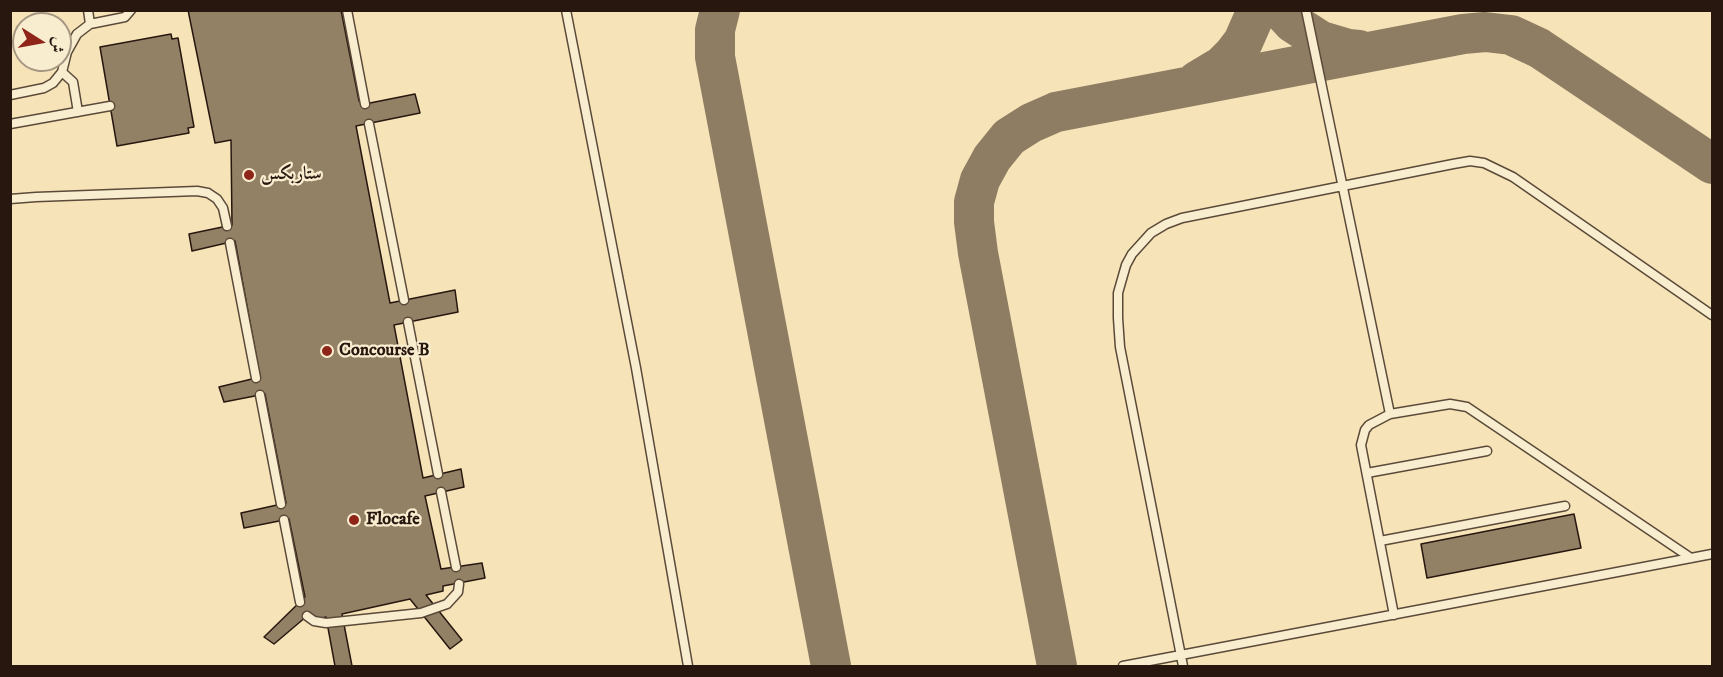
<!DOCTYPE html>
<html>
<head>
<meta charset="utf-8">
<style>
	body { margin:0 }
	#map { position:relative; width:1723px; height:677px; overflow:hidden; background:#f6e3b7; font-family:"IM FELL DW Pica",Amiri,serif }
	canvas { display:block }
	.frame { position:absolute; inset:0; border:12px solid #27170f; pointer-events:none }
	.north { position:absolute; left:12px; top:12px; width:60px; height:60px; box-sizing:border-box; background:#f9edd0; border:2px solid #a59783; border-radius:50%; rotate:101deg; font-size:16px; font-weight:700; line-height:24px; text-align:center; color:#27170f }
	.north::after { content:''; display:block; margin:auto; width:21px; height:27px; background:#8f2418; clip-path:polygon(50% 0,100% 100%,50% 72%,0 100%) }
</style>
</head>
<body>
<div id="map">
<canvas width="1723" height="677"></canvas>
<div class="frame"></div>
<div class="north">ش</div>
</div>
<script>
const ctx = document.querySelector('canvas').getContext('2d');
ctx.lineJoin = 'round';
const toPath = rows => new Path2D(rows.map(r => 'M' + r).join(''));
function stroke(path, color, width, dash) { ctx.strokeStyle = color; ctx.lineWidth = width; ctx.lineCap = dash ? 'butt' : 'round'; ctx.setLineDash(dash || []); ctx.stroke(path); }
function fillPath(path, color) { ctx.fillStyle = color; ctx.fill(path, 'evenodd'); }
function drawText(font, color, halo, rows, align = 'center') {
  ctx.font = font + ' "IM FELL DW Pica",Amiri,serif'; ctx.lineWidth = 4.5; ctx.setLineDash([]); ctx.textBaseline = 'middle'; ctx.strokeStyle = halo; ctx.fillStyle = color; for (const [text, x, y, turn = 0] of rows) {
    ctx.save(); ctx.translate(x, y); ctx.rotate((+turn || 0) * Math.PI / 180); ctx.textAlign = isNaN(turn) ? turn : align; if (halo) ctx.strokeText(text, 0, 0); ctx.fillText(text, 0, 0); ctx.restore();
  }
}
stroke(toPath([
	[720,10,715,30,715,57,831,666],
	[1281,10,1293,23,1321,41,1348,49,1359,50],
	[1197,81,1222,66,1233,55,1243,42,1257,10],
	[1057,666,978,253,974,222,974,202,980,180,992,158,1009,137,1031,123,1056,112,1463,34,1485,32,1511,35,1539,48,1712,164]
]), '#8e7d63', 40);
const building = toPath([
	[188,10,341,10,359,101,365,104,415,94,420,113,356,126,390,303,455,290,458,312,394,325,423,478,461,469,464,487,425,496,441,569,482,563,485,578,443,586,443,591,426,595,462,640,450,649,410,599,342,614,352,666,335,666,326,617,310,621,307,616,274,644,264,637,305,597,289,519,244,528,241,513,286,503,265,394,224,402,219,387,260,377,235,241,192,251,189,234,232,225,231,140,215,143,188,10],
	[171,34,172,39,178,38,194,127,188,128,189,133,117,146,100,47,171,34],
	[1574,514,1581,548,1427,578,1421,544,1574,514]
]);
fillPath(building, '#938166');
stroke(building, '#27170f', 1.5);
const lane = toPath([
	[88,10,90,24],
	[347,10,365,104],
	[566,10,636,368,688,666],
	[1306,10,1390,414],
	[62,72,73,82,78,112],
	[10,95,44,88,53,83,62,72,67,52,77,34,90,24,125,17,131,10],
	[10,124,110,106],
	[369,124,404,300],
	[10,199,36,197,197,191,208,193,217,199,223,208,227,226],
	[230,243,256,378],
	[408,322,438,474],
	[260,395,281,504],
	[1367,473,1487,451],
	[441,492,456,567],
	[284,520,300,602],
	[1380,541,1565,506],
	[1394,615,1361,445,1365,430,1369,425,1390,414,1450,404,1467,407,1691,558],
	[307,616,314,621,326,623,421,613,447,604,458,592,459,584],
	[1123,666,1712,554],
	[1183,666,1120,347,1118,318,1118,293,1126,265,1132,254,1151,233,1166,224,1182,218,1453,164,1470,161,1484,163,1513,177,1712,315]
]);
stroke(lane, '#5b4a39', 11);
stroke(lane, '#f9edd0', 8);
for (const [x, y, r, color] of [
	[249,175,6,"#8f2418"],
	[327,351,6,"#8f2418"],
	[354,520,6,"#8f2418"]
]) { const dot = new Path2D(); dot.arc(x, y, r, 0, 2 * Math.PI); ctx.fillStyle = color; ctx.fill(dot); stroke(dot, '#f9edd0', 2); }
drawText('bold 18px', '#27170f', '#f9edd0', [
	["ستاربكس",261,175],
	["Concourse B",339,351],
	["Flocafe",366,520]
], 'left');
</script>
</body>
</html>
